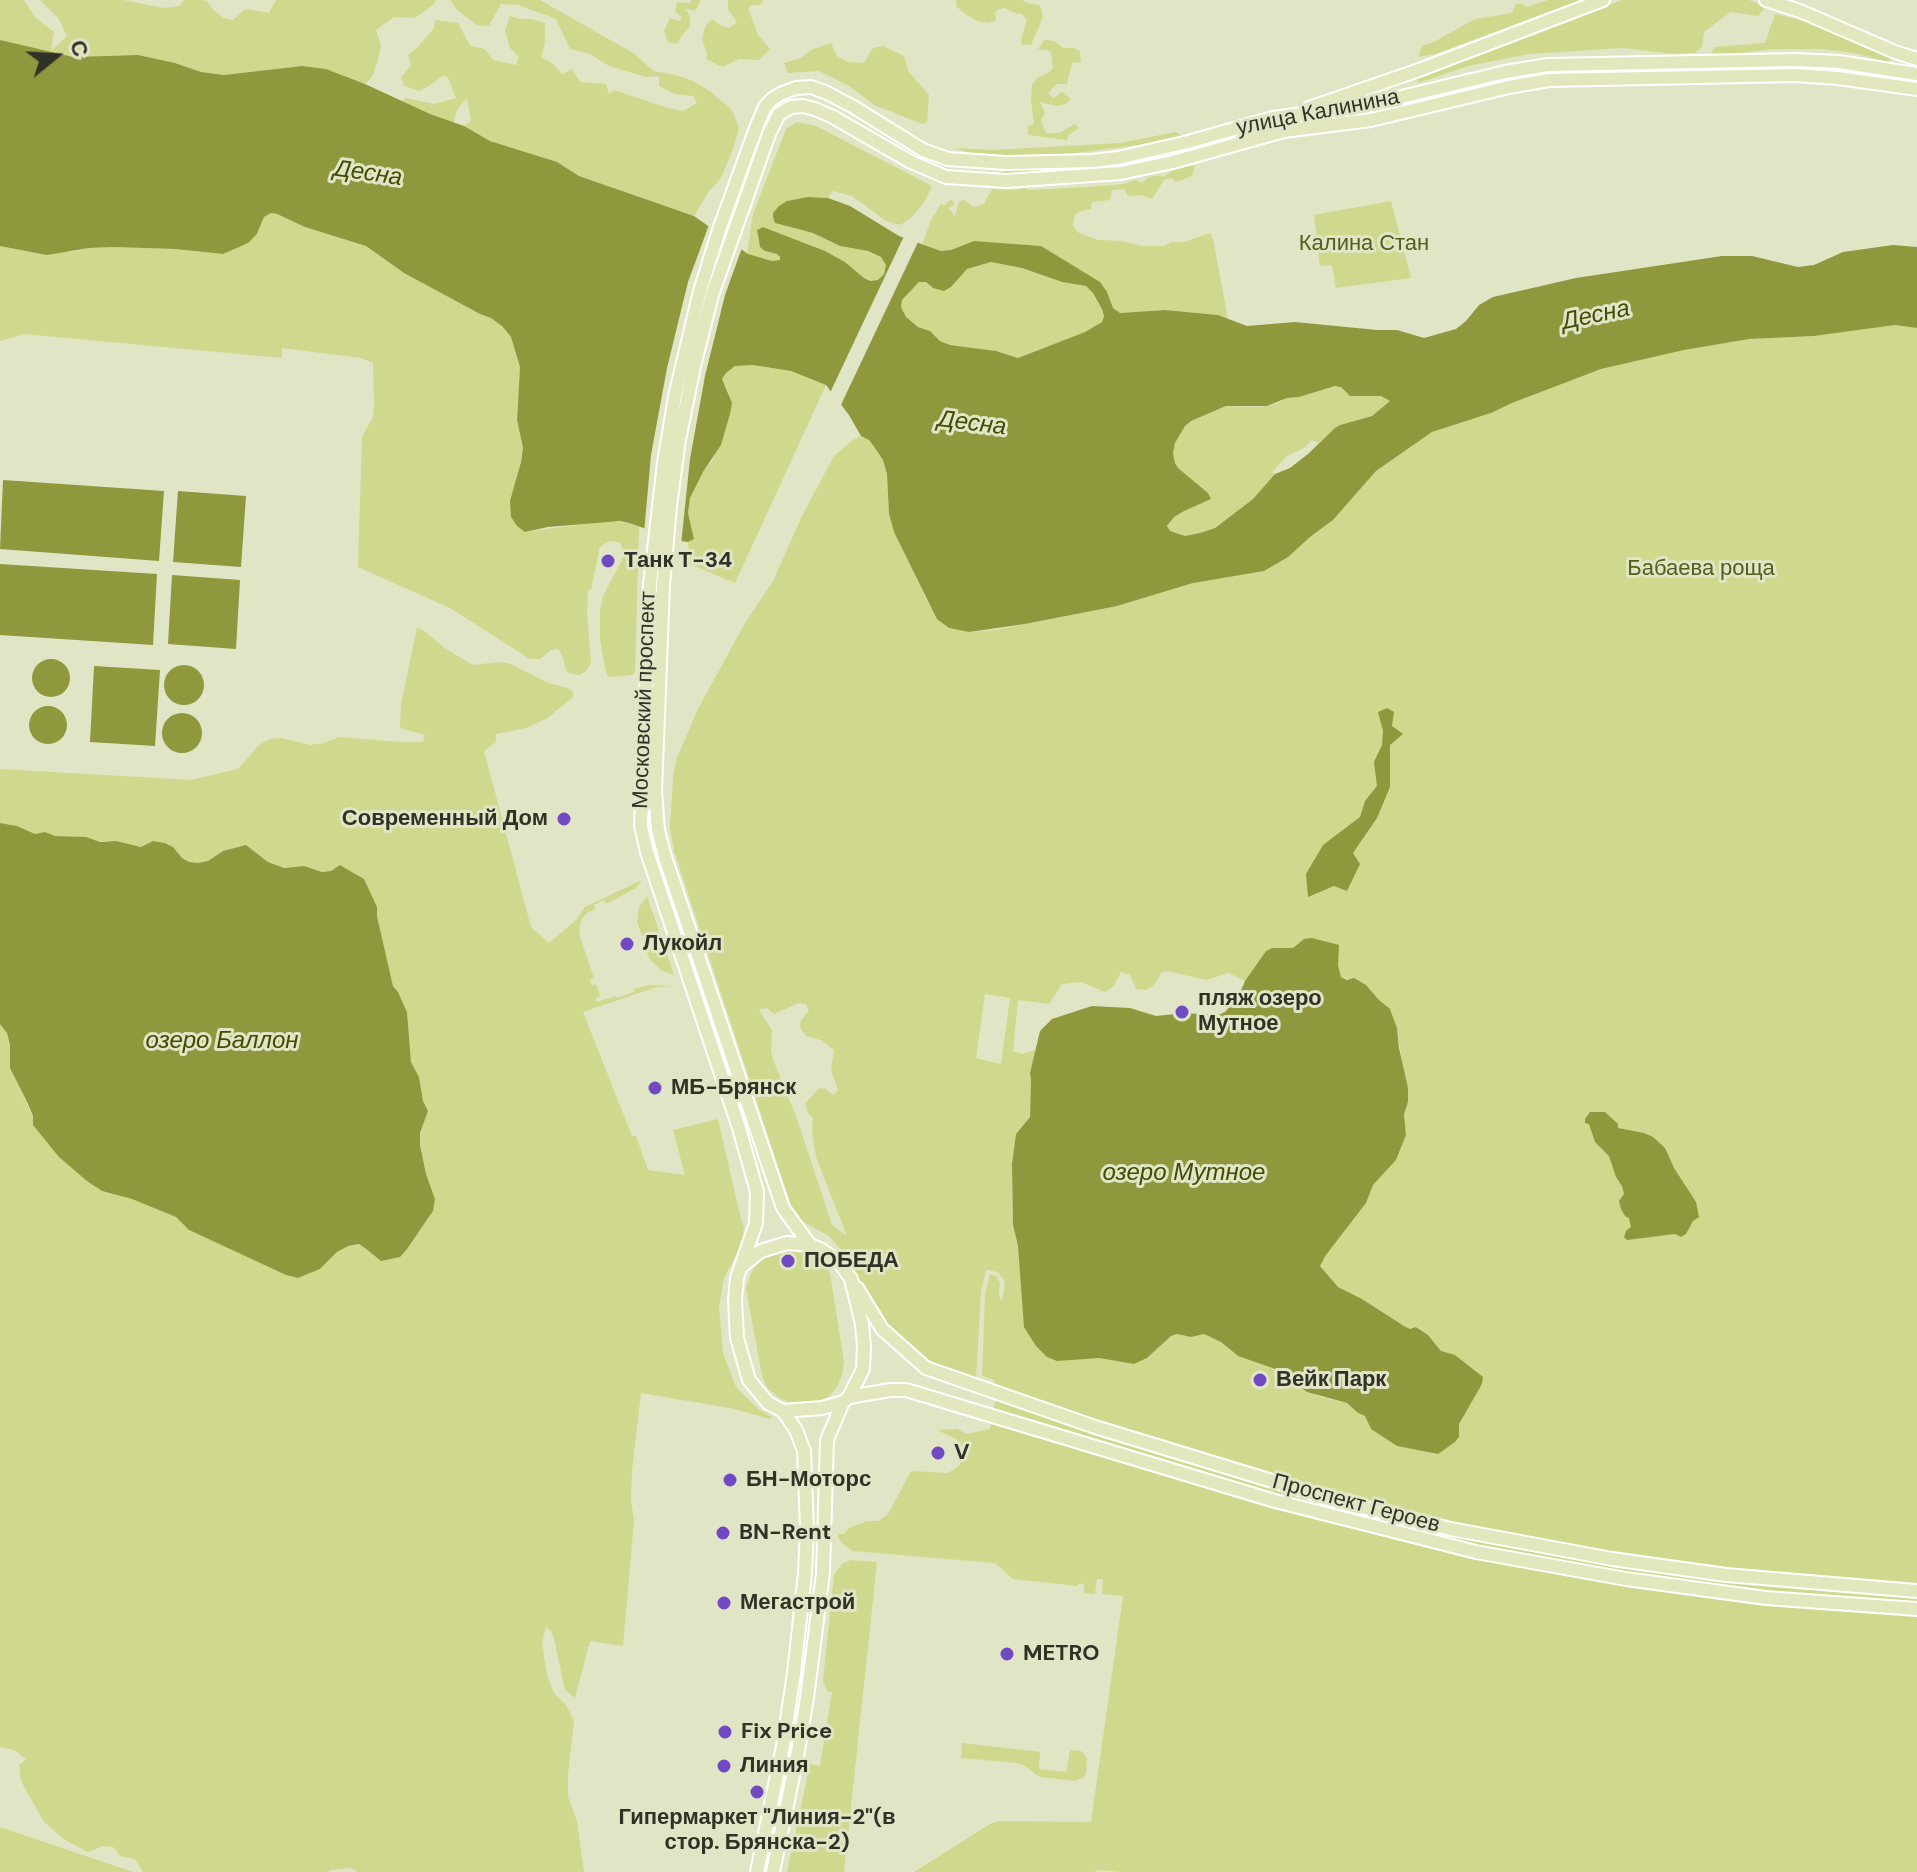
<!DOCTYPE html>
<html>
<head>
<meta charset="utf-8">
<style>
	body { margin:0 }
	#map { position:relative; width:1917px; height:1872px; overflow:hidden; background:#e0e5c6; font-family:"DM Sans",sans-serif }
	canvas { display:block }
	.north { position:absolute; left:16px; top:16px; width:80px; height:80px; -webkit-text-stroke:6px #e0e5c6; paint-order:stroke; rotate:72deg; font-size:22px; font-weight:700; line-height:32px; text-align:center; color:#313226 }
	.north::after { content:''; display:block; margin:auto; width:28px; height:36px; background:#313226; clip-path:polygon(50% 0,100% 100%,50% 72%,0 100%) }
</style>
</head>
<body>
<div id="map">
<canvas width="1917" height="1872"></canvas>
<div class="north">С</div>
</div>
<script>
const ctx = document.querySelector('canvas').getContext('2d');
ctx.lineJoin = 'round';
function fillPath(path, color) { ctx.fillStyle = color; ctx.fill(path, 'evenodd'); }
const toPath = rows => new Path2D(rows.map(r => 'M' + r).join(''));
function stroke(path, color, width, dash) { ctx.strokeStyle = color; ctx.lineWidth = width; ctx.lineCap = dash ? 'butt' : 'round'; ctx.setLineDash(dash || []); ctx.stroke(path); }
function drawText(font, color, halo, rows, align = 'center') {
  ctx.font = font + ' "DM Sans",sans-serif'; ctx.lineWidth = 6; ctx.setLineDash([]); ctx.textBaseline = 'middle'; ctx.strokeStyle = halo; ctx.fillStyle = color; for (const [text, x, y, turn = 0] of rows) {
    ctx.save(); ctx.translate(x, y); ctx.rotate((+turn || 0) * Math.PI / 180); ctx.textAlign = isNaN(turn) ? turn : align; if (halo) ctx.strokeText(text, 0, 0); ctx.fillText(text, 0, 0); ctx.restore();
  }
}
fillPath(toPath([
	[0,0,24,0,35,17,54,32,51,51,67,36,59,19,40,0,123,0,164,8,179,6,184,0,203,0,207,1,214,11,224,18,233,20,245,9,269,13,276,0,436,0,433,5,415,18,394,17,376,30,381,45,378,60,372,77,365,84,326,69,302,66,224,75,201,72,175,63,138,55,73,57,29,48,0,40],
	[450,0,540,0,633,53,654,71,676,75,693,81,711,92,732,110,739,128,733,149,721,178,709,191,694,216,579,176,557,162,490,141,464,126,471,121,467,98,457,110,453,124,402,102,405,98,435,104,456,98,448,78,444,75,429,86,419,91,405,86,401,78,411,65,408,55,418,47,434,28,435,20,458,23,470,46,485,49,493,60,516,65,519,57,510,48,505,31,510,16,519,19,531,19,545,23,545,43,541,57,552,63,562,74,572,69,580,82,606,84,609,94,614,90,668,108,683,111,697,103,693,96,675,94,659,86,659,76,646,77,609,66,590,54,570,49,556,19,518,5,501,4,489,26,477,25,457,10],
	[691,0,700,0,700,2,695,11,686,9,690,17,690,26,683,34,677,44,668,42,664,31,670,18,679,21,682,18,675,11,677,2,691,3],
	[728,0,763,0,760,5,752,5,748,8,758,35,770,49,759,60,739,59,722,67,706,59,707,53,702,40,705,27,712,19,721,26,730,28,737,22,728,9],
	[956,0,1022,0,1027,3,1040,5,1043,17,1031,45,1022,45,1021,40,1027,20,1022,14,1015,13,1005,8,999,9,995,12,996,20,988,23,977,21,965,14,956,6],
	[1548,0,1580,0,1435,54,1418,57,1422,46,1434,42,1475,19,1512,13,1516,4,1522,4,1528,7],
	[1622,0,1749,0,1759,4,1764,9,1758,16,1730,12,1704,32,1702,47,1695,53,1674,54,1623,48,1528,54,1468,66,1418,83,1417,78,1430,72],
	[1775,14,1814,23,1892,58,1888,62,1854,53,1822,49,1772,49,1710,57,1714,47,1765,43],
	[1044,40,1054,41,1063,48,1073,48,1080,51,1081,62,1072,63,1067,84,1057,84,1048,93,1053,98,1062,92,1071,99,1066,104,1056,106,1040,102,1045,113,1041,120,1046,133,1059,133,1075,124,1079,128,1068,135,1067,140,1028,135,1028,126,1034,124,1031,100,1032,85,1037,78,1048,73,1053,68,1051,52,1047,50,1038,50],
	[831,43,837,56,848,62,864,63,873,48,883,46,904,56,908,71,929,95,927,122,922,124,874,105,851,87,819,71,788,73,784,63,801,58,811,50],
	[1290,121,1292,124,1288,125,1140,164,1106,169,1004,175,999,173,1005,171,1118,164,1176,151],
	[797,122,816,126,932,186,925,201,911,218,900,225,886,221,852,196,833,191,828,198,808,197,787,201,785,226,813,233,840,246,868,251,881,257,886,265,884,275,878,280,870,281,864,278,845,262,825,251,763,227,757,230,758,241,765,251,777,254,780,257,780,260,772,261,747,254,753,214,786,129],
	[1176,132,1183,136,1154,143,1060,155,989,156,969,153,955,148,992,150,1120,143],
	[1195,165,1192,176,1176,182,1171,178,1164,180,1152,199,1141,195,1128,196,1124,189,1112,190,1110,200,1092,202,1091,209,1080,211,1075,215,1073,226,1079,233,1098,240,1122,241,1142,246,1164,246,1171,242,1184,242,1210,233,1213,239,1228,319,1218,315,1165,310,1120,313,1113,308,1107,292,1041,246,974,241,951,250,941,251,922,245,931,220,941,204,945,205,949,201,953,200,954,205,948,208,955,216,959,202,964,200,974,207,984,204,992,189,1015,190,1024,188,1029,190,1103,186,1124,184,1135,180,1142,183,1147,178,1158,175,1163,177,1174,169],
	[1391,201,1411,278,1336,288,1332,265,1320,266,1314,215],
	[271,213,277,214,306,227,366,246,404,273,480,314,491,318,502,326,511,337,520,367,517,420,523,448,517,480,525,532,607,521,629,523,639,527,635,672,632,675,612,677,608,676,605,669,600,638,600,611,603,596,622,560,623,549,621,544,617,542,610,541,601,546,599,550,591,590,588,590,587,613,591,663,586,671,579,675,567,673,562,655,558,649,551,650,540,659,530,659,450,608,358,567,362,437,373,417,374,405,373,363,361,358,282,348,282,358,24,334,0,341,0,246,72,252,89,248,114,247,175,249,223,254,257,234,264,217],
	[991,262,1022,268,1062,282,1086,286,1093,293,1102,309,1104,316,1102,322,1085,332,1018,358,996,351,950,345,940,341,930,331,918,327,906,317,901,307,902,300,919,282,926,282,933,288,951,287,967,269],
	[1895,325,1917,328,1917,1872,1121,1872,1100,1870,1093,1872,914,1872,990,1824,999,1821,1091,1822,1123,1596,1102,1594,1103,1579,1097,1579,1095,1594,1084,1593,1084,1584,1079,1583,1078,1586,1013,1579,995,1563,852,1551,841,1542,838,1537,838,1534,844,1534,849,1528,867,1521,878,1521,888,1514,911,1471,948,1473,959,1466,964,1453,956,1439,937,1430,957,1429,967,1434,990,1429,996,1398,994,1380,982,1376,985,1295,990,1274,996,1276,1000,1283,999,1294,1002,1302,1005,1282,998,1272,986,1270,981,1292,976,1379,929,1362,886,1323,842,1251,829,1236,800,1220,792,1208,674,851,670,828,673,778,676,760,698,709,745,623,773,581,802,516,834,456,853,440,861,436,869,440,883,459,887,474,889,514,894,532,919,578,949,628,969,632,995,630,1117,606,1193,583,1310,537,1333,520,1376,471,1432,432,1491,413,1512,403,1601,369,1684,350,1749,339,1814,336],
	[1304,939,1338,965,1341,977,1366,985,1379,1000,1390,1009,1397,1028,1408,1102,1404,1114,1406,1135,1396,1160,1373,1185,1366,1203,1326,1255,1320,1266,1338,1287,1362,1299,1404,1326,1410,1329,1417,1327,1428,1335,1441,1351,1448,1354,1482,1384,1461,1418,1459,1424,1458,1437,1438,1454,1397,1446,1371,1429,1365,1416,1358,1413,1347,1403,1320,1397,1300,1388,1296,1382,1278,1370,1238,1356,1221,1342,1204,1334,1191,1337,1177,1334,1171,1336,1147,1358,1135,1364,1099,1358,1018,1246,1013,1225,1012,1164,1016,1134,1030,1117,1031,1080,1030,1073,1036,1050,1022,1054,1013,1051,1018,1000,1049,1004,1062,984,1081,982,1105,992,1113,987,1121,972,1130,975,1136,989,1146,990,1154,985,1162,972,1167,971,1206,980,1229,973,1245,981,1266,951,1272,948,1293,948],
	[985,994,1010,998,1001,1064,976,1058],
	[799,1003,806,1004,809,1011,801,1020,800,1027,806,1036,821,1040,834,1050,831,1070,838,1090,833,1095,826,1089,819,1088,805,1104,808,1113,813,1118,812,1132,816,1157,847,1236,832,1225,797,1119,774,1062,771,1052,772,1030,759,1010,767,1008,774,1014],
	[753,365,791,371,826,385,735,583,690,564,688,542,694,538,688,513,690,498,703,472,713,460,730,414,728,393,722,378,726,373,735,366],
	[1335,386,1341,387,1350,396,1381,396,1388,398,1390,401,1372,416,1340,425,1318,443,1312,440,1304,448,1287,456,1272,472,1275,474,1253,499,1215,528,1200,533,1185,536,1170,531,1167,527,1174,517,1208,493,1177,468,1175,463,1173,453,1175,443,1185,426,1191,421,1227,406,1261,407,1276,404,1287,398,1299,397],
	[417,628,423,630,446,649,473,665,500,662,511,664,548,683,568,688,573,692,573,697,546,719,526,728,496,734,496,742,484,751,531,927,549,943,576,920,585,907,642,880,636,888,606,904,604,900,594,905,595,909,587,913,582,919,579,928,580,937,594,978,590,980,592,985,596,984,600,996,595,999,597,1002,616,996,617,998,634,992,634,989,649,985,672,986,657,987,583,1012,632,1136,636,1136,648,1170,685,1175,673,1130,718,1119,739,1211,744,1228,742,1244,724,1278,719,1307,723,1353,736,1387,758,1409,772,1417,770,1419,730,1408,641,1393,632,1470,631,1500,634,1521,623,1646,590,1641,575,1698,565,1690,554,1639,551,1631,546,1627,542,1643,547,1676,554,1693,566,1705,574,1721,568,1774,568,1796,577,1821,584,1872,358,1872,350,1868,330,1870,328,1872,143,1872,135,1859,120,1856,113,1847,103,1846,88,1852,65,1840,44,1822,21,1781,19,1765,26,1759,14,1750,0,1747,0,1024,7,1033,10,1045,10,1068,33,1117,59,1157,102,1191,132,1199,176,1217,189,1230,286,1275,298,1278,320,1269,337,1252,348,1246,359,1244,366,1248,381,1261,420,1231,433,1211,435,1199,426,1174,420,1145,420,1133,428,1111,423,1101,419,1077,411,1062,407,1012,398,992,393,986,377,916,377,907,364,879,341,866,330,871,322,872,304,866,284,868,268,862,246,845,223,851,208,861,198,863,189,862,182,858,173,847,165,843,153,841,141,847,116,841,94,841,86,837,55,836,45,832,35,834,27,831,17,826,0,823,0,769,191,780,238,769,259,745,270,739,281,738,310,745,324,743,339,737,400,742,423,742,425,735,400,728,401,704],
	[647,896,674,975,661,970,649,958,645,946,648,945,645,936,642,936,637,922,639,907],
	[782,1247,811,1251,823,1261,830,1273,844,1362,842,1375,837,1387,828,1397,816,1403,803,1405,790,1403,778,1397,768,1389,762,1376,746,1288,751,1273,758,1261,768,1252],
	[851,1560,877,1562,844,1872,787,1872,810,1764,820,1766,832,1692,827,1691,823,1681,834,1575,842,1564],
	[962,1743,1040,1752,1039,1769,1066,1772,1070,1750,1081,1751,1087,1758,1086,1773,1084,1777,1075,1781,1040,1777,1025,1766,1017,1763,961,1758],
	[0,1827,133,1872,0,1872]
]), '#cfd88c');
fillPath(toPath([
	[0,40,73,57,138,55,175,63,201,72,224,75,302,66,326,69,365,84,430,114,464,126,490,141,557,162,579,176,694,216,748,254,772,261,780,260,780,257,777,254,765,251,760,247,757,230,763,227,825,251,845,262,864,278,870,281,878,280,884,274,886,265,881,257,868,251,840,246,813,233,775,223,773,217,773,213,779,206,787,201,808,197,828,198,850,206,899,236,941,251,951,250,974,241,1041,246,1100,282,1107,292,1113,308,1120,313,1165,310,1218,315,1247,326,1295,322,1377,330,1397,330,1424,338,1456,329,1466,321,1479,305,1493,297,1576,278,1722,256,1752,256,1798,267,1814,265,1843,252,1893,245,1917,247,1917,328,1895,325,1814,336,1749,339,1684,350,1601,369,1512,403,1491,413,1432,432,1376,471,1333,520,1310,537,1288,557,1264,571,1193,583,1117,606,1025,624,969,632,949,628,937,619,894,532,889,514,887,474,883,460,875,448,869,440,861,436,849,415,826,385,791,371,753,365,735,366,726,373,722,379,732,403,730,414,721,445,703,472,690,498,688,513,694,539,688,542,681,541,629,523,620,521,548,527,525,532,517,526,511,517,510,501,521,462,523,448,517,420,520,367,511,337,502,326,491,318,480,314,404,273,366,246,305,227,277,214,271,213,264,217,257,234,248,243,223,254,175,249,114,247,89,248,47,255,0,246],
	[991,262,1022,268,1062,282,1086,286,1093,293,1102,309,1104,316,1102,322,1085,332,1018,358,996,351,950,345,940,341,930,331,918,327,906,317,901,307,902,300,919,282,926,282,933,288,944,291,951,287,967,269],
	[1335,386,1341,387,1350,396,1381,396,1390,401,1372,416,1340,425,1335,428,1308,454,1290,468,1275,474,1253,499,1215,528,1200,533,1185,536,1170,531,1167,526,1174,517,1184,511,1211,499,1208,493,1178,468,1175,463,1173,453,1175,443,1185,426,1191,421,1226,406,1267,406,1287,398,1299,397],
	[3,480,164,491,159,561,0,549],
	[178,491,246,496,241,567,173,562],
	[0,564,157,574,153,645,0,635],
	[172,575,240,580,236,649,168,644],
	'32 678a19 19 0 1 1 38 0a19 19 0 1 1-38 0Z',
	'164 685a20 20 0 1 1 40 0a20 20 0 1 1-40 0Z',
	[94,666,160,670,155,746,90,742],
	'29 725a19 19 0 1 1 38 0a19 19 0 1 1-38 0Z',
	[1387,708,1394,712,1392,726,1403,734,1390,745,1390,787,1377,818,1353,853,1360,864,1347,891,1334,886,1308,897,1306,874,1323,845,1360,817,1365,801,1377,786,1374,762,1382,745,1383,731,1378,712],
	'162 733a20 20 0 1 1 40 0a20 20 0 1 1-40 0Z',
	[0,823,17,826,35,834,45,832,55,836,86,837,100,842,116,841,141,847,153,841,165,843,173,847,182,858,189,862,198,863,208,861,223,851,246,845,268,862,284,868,304,866,322,872,331,871,340,865,364,879,377,907,377,916,393,986,398,992,407,1012,411,1062,419,1077,423,1101,428,1111,420,1133,420,1145,426,1174,435,1199,433,1211,407,1249,400,1257,381,1261,365,1248,359,1244,348,1246,337,1252,320,1269,298,1278,286,1275,189,1230,176,1217,132,1199,102,1191,87,1181,59,1157,33,1125,33,1116,28,1104,10,1068,10,1045,7,1033,0,1024],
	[1312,938,1339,945,1338,965,1341,977,1347,980,1354,978,1366,985,1379,1000,1390,1009,1397,1028,1399,1048,1408,1088,1408,1102,1404,1114,1406,1135,1396,1160,1373,1185,1366,1203,1326,1255,1320,1266,1338,1287,1362,1299,1404,1326,1410,1329,1416,1327,1428,1335,1441,1351,1455,1355,1483,1377,1482,1384,1459,1424,1459,1437,1455,1442,1438,1454,1397,1446,1371,1429,1365,1416,1358,1413,1347,1403,1307,1392,1278,1370,1238,1356,1221,1342,1204,1334,1191,1337,1177,1334,1171,1336,1147,1358,1134,1364,1099,1358,1057,1361,1047,1357,1036,1346,1024,1327,1018,1246,1013,1225,1012,1164,1016,1134,1030,1117,1031,1080,1030,1073,1040,1031,1052,1019,1092,1006,1130,1008,1156,1016,1184,1013,1218,1015,1225,1012,1239,995,1245,981,1266,951,1272,948,1293,948,1304,939],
	[1590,1112,1605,1112,1618,1124,1618,1128,1644,1133,1653,1137,1665,1148,1674,1168,1696,1202,1699,1217,1693,1221,1686,1234,1681,1237,1675,1234,1627,1240,1624,1237,1626,1231,1631,1227,1629,1218,1625,1216,1621,1209,1619,1201,1624,1194,1622,1186,1616,1177,1609,1156,1595,1142,1589,1124,1585,1123,1585,1119]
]), '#8f983d');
fillPath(toPath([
	[710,222,743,245,725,295,705,376,690,459,681,545,644,533,651,455,667,368,688,282],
	[905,234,919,240,839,409,829,395]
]), '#e0e5c6');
const primary = toPath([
	[1766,0,1800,11,1895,52,1917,59],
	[1309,108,1419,70,1603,0],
	[810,1245,783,1208,756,1128,665,857,658,830,655,792,663,586,670,506,679,440,695,362,712,295,769,134,779,114,791,107,803,106,815,109,833,117,911,162,946,177,1006,181,1121,173,1173,162,1284,131,1371,120,1509,87,1549,80,1796,75,1838,78,1917,89],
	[742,1266,761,1251,787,1243,810,1245,822,1250,840,1263,851,1279,862,1324,864,1346,863,1369,849,1397,843,1402,822,1408,783,1411,768,1403,749,1380,737,1338,735,1300,737,1278,756,1223,757,1192,739,1128,647,852,641,826,650,584,664,463,675,396,700,291,720,227,756,128,765,107,771,100,780,94,796,88,811,87,825,92,852,106,923,150,948,159,1006,163,1092,161,1118,158,1188,142,1273,118,1368,105,1505,72,1548,65,1796,60,1839,62,1917,74],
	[857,1288,882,1329,926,1368,1095,1427,1341,1502,1451,1529,1612,1559,1726,1575,1917,1591],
	[849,1397,890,1390,906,1390,1275,1501,1476,1552,1626,1579,1766,1598,1917,1609],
	[757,1872,783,1746,794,1673,805,1573,807,1530,804,1451,796,1430,783,1411],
	[773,1872,797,1757,807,1698,823,1573,827,1440,843,1402]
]);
stroke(primary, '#fff', 16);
stroke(primary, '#e2e7be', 12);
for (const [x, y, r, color] of [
	[608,561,8,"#714ac3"],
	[564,819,8,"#714ac3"],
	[627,944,8,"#714ac3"],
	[1182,1012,8,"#714ac3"],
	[655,1088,8,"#714ac3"],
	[788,1261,8,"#714ac3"],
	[1260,1380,8,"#714ac3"],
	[938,1453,8,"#714ac3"],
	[730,1480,8,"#714ac3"],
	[723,1533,8,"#714ac3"],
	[724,1603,8,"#714ac3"],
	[1007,1654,8,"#714ac3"],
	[725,1732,8,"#714ac3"],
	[724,1766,8,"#714ac3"],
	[757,1792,8,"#714ac3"]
]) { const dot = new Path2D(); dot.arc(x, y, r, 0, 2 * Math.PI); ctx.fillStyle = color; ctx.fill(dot); stroke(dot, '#e0e5c6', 3); }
drawText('22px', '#313226', '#e0e5c6', [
	["улица Калинина",1318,113,-11],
	["Московский проспект",645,700,-88],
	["Проспект Героев",1356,1504,15]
]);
drawText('22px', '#565c1b', '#e0e5c6', [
	["Калина Стан",1364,244],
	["Бабаева роща",1701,569]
]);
drawText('bold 22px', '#313226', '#e0e5c6', [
	["Танк Т-34",624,561],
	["Современный Дом",548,819,"right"],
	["Лукойл",643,944],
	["пляж озеро",1198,999],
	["Мутное",1198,1024],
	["МБ-Брянск",671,1088],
	["ПОБЕДА",804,1261],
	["Вейк Парк",1276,1380],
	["V",954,1453],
	["БН-Моторс",746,1480],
	["BN-Rent",739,1533],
	["Мегастрой",740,1603],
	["METRO",1023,1654],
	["Fix Price",741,1732],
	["Линия",740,1766],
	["Гипермаркет \"Линия-2\"(в",757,1818,"center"],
	["стор. Брянска-2)",757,1843,"center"]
], 'left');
drawText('italic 24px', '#454a02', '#e0e5c6', [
	["Десна",368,174,8],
	["Десна",1596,316,-12],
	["Десна",972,424,7],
	["озеро Баллон",222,1042],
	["озеро Мутное",1184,1174]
]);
</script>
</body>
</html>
